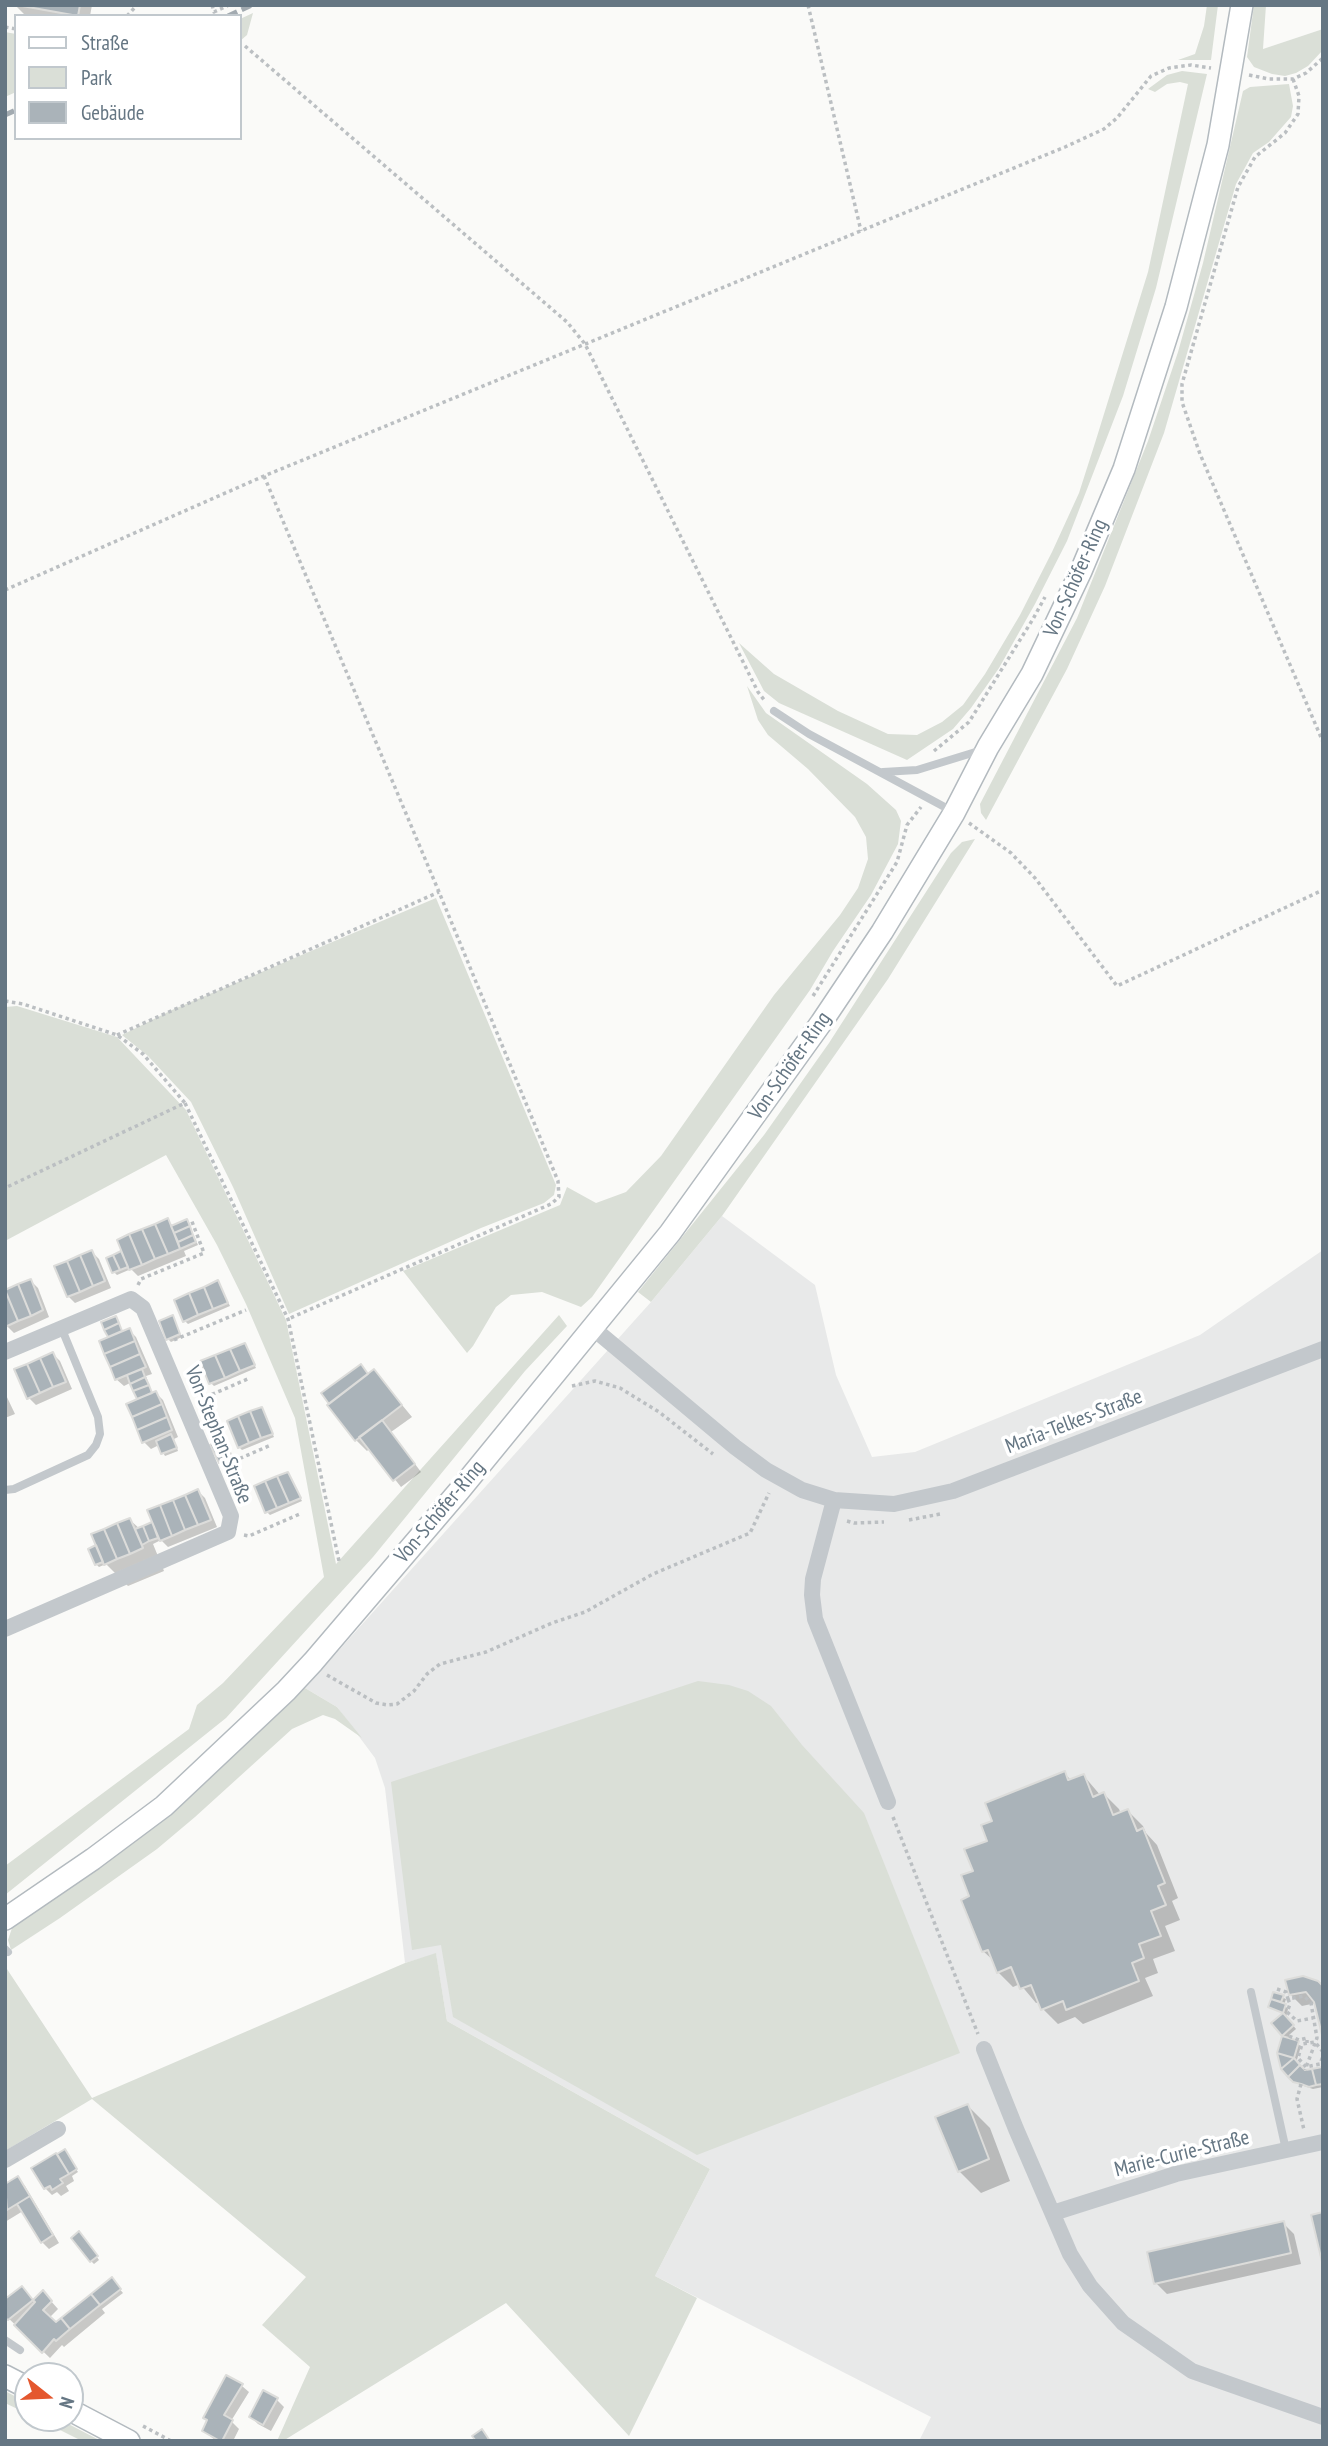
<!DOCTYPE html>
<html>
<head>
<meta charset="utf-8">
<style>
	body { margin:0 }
	#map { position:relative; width:1328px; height:2446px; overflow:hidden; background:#fafaf8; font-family:"PT Sans Narrow",sans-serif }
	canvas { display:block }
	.frame { position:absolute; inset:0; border:7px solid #657683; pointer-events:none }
	.legend { position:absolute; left:14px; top:14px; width:228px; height:126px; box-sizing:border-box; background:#fff; border:2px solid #c1c8cd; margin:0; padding:9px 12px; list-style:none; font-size:21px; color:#657683 }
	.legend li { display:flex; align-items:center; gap:14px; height:35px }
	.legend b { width:35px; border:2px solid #c1c8cd }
	.north { position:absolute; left:14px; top:2362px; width:70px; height:70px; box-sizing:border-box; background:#fff; border:2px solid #c1c8cd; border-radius:50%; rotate:108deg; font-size:19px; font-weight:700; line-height:28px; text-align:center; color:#657683 }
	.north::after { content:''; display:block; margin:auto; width:24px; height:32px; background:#e4572e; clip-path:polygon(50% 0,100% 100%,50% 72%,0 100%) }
</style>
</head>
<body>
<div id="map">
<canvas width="1328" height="2446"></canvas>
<div class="frame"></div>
<ul class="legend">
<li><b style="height:9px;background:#fff"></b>Straße</li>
<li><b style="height:19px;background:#dadfd7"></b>Park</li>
<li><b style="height:19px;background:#aab3b9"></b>Gebäude</li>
</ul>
<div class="north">N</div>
</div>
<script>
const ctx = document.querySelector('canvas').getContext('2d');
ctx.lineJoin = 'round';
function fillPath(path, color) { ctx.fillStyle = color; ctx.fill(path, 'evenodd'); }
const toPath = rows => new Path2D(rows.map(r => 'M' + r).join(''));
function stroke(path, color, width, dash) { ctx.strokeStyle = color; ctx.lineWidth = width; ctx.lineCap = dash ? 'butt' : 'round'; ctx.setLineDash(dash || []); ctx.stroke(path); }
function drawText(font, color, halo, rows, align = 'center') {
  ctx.font = font + ' "PT Sans Narrow",sans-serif'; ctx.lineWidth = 7; ctx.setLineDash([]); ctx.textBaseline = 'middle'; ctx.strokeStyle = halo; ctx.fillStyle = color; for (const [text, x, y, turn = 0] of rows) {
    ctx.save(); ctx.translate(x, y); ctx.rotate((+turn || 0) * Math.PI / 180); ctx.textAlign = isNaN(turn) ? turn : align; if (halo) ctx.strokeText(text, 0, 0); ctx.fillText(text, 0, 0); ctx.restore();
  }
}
fillPath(toPath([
	[722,1216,815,1285,836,1375,872,1457,915,1452,1200,1335,1323,1250,1323,2441,919,2441,931,2417,655,2276,710,2169,447,2021,436,1954,405,1963,385,1788,375,1758,337,1707,305,1688,651,1302]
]), '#e8e9e9');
fillPath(toPath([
	[1207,5,1218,5,1211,60,1178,60,1195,54,1204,26],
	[1254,5,1266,5,1263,49,1323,29,1323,50,1308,66,1296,73,1285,76,1272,74,1254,67,1247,57],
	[253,13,247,35,240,41,240,19],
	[5,32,16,34,16,92,5,97],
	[1182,71,1207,74,1156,288,1123,396,1067,541,1035,604,999,668,971,708,953,729,907,760,779,703,764,691,739,643,774,674,838,711,888,734,917,735,942,722,963,705,985,674,1020,615,1052,552,1079,493,1095,443,1148,272,1188,84,1180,82,1167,84,1155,92,1148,89,1167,75],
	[1289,84,1293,106,1291,117,1269,142,1253,153,1236,184,1164,433,1105,586,1067,669,986,820,981,813,980,804,1077,618,1148,441,1178,352,1203,263,1243,91,1250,87],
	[747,686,766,713,867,784,896,810,901,821,898,844,871,895,833,951,810,990,592,1297,581,1307,542,1292,511,1295,496,1307,473,1346,467,1353,403,1271,560,1205,567,1187,596,1203,626,1192,661,1156,774,995,840,915,858,888,868,859,866,837,855,817,808,769,768,735,758,720],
	[975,839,888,979,722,1216,651,1302,638,1292,764,1135,829,1043,951,853,962,842],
	[436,898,556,1185,554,1195,544,1203,481,1228,289,1314,233,1187,191,1102,148,1056,122,1035,172,1010],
	[17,1006,117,1037,186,1110,286,1320,336,1564,559,1315,567,1326,525,1371,373,1557,226,1718,5,1895,5,1866,189,1729,197,1705,223,1683,324,1577,295,1418,246,1304,217,1245,166,1155,5,1241,5,1007],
	[698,1681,729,1685,748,1691,771,1706,802,1745,864,1813,960,2053,697,2155,453,2017,441,1945,412,1950,391,1782],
	[305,1688,337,1707,362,1738,335,1719,323,1715,292,1729,195,1817,157,1849,60,1918,11,1950,8,1940,12,1928,76,1884,195,1790],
	[436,1953,447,2021,710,2169,655,2276,697,2298,629,2436,506,2303,283,2441,277,2441,310,2367,262,2325,306,2277,92,2099,5,2151,5,1966,92,2098,405,1963],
	[5,2391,28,2403,28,2414,5,2403],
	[36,2418,57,2418,101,2441,82,2441]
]), '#dadfd7');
fillPath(toPath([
	[15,5,92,5,90,16,30,16,25,15],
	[167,1220,174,1227,187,1221,198,1245,184,1251,186,1256,138,1276,131,1269,117,1275,114,1272,121,1253,126,1258],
	[92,1252,99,1259,111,1288,75,1303,68,1296],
	[31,1281,38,1288,49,1317,14,1333,7,1326],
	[218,1282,230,1306,188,1324,185,1321],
	[172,1317,182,1337,171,1342,168,1339],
	[115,1318,123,1333,129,1330,136,1337,152,1374,146,1376,153,1395,156,1393,163,1400,178,1437,174,1439,178,1451,165,1456,159,1445,151,1449,144,1442,140,1400,132,1382,124,1386,116,1379,109,1336],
	[245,1345,256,1368,214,1386,211,1383],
	[53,1354,60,1361,72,1389,36,1405,29,1398],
	[361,1366,369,1375,374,1371,412,1417,391,1432,421,1472,401,1487,370,1448,367,1451,356,1440],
	[5,1393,15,1414,5,1418],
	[261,1409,274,1437,242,1450,239,1447],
	[226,1443,234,1460,223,1465,220,1462],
	[288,1474,302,1501,270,1515,267,1512],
	[198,1491,205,1498,217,1527,168,1547,161,1540,153,1544,164,1571,128,1586,106,1564,99,1567,96,1564,130,1520,140,1529,151,1524,157,1530],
	[1064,1773,1072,1781,1084,1776,1101,1796,1104,1794,1119,1809,1121,1814,1128,1811,1143,1826,1146,1833,1157,1845,1178,1898,1172,1901,1180,1920,1165,1926,1175,1951,1153,1959,1158,1973,1145,1978,1153,1996,1083,2024,1075,2017,1058,2024,1043,2009,1040,2002,1036,2003,1020,1984,1013,1987,998,1972,995,1962,983,1951,972,1897,975,1872,989,1842,994,1822],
	[1323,1988,1316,2003,1302,2006,1291,1995],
	[1274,1994,1286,1999,1284,2005,1288,2009,1286,2017,1296,2029,1289,2035,1291,2041,1301,2046,1296,2063,1305,2072,1322,2069,1323,2087,1313,2089,1298,2084,1282,2069,1279,2053,1284,2036,1274,2024,1285,2014,1270,2007],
	[968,2106,990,2128,1010,2181,981,2193,959,2171],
	[64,2151,78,2172,72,2176,74,2181,66,2186,69,2191,61,2196,57,2192,52,2195,45,2188,57,2156],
	[18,2179,25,2186,59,2243,49,2249,42,2242,23,2211,5,2222,5,2186],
	[1283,2223,1294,2234,1301,2264,1167,2294,1156,2283],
	[82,2236,99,2260,94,2264,91,2261],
	[112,2280,123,2293,102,2309,105,2313,64,2347,62,2345,50,2358,5,2315,29,2295,34,2302,43,2292,58,2309,49,2318,56,2324],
	[242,2386,249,2392,231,2421,239,2429,233,2441,216,2441,204,2431],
	[277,2400,284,2407,271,2431,258,2424,251,2417]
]), '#0003');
const building = toPath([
	[17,5,80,5,78,16,17,5],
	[168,1218,180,1249,168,1254,155,1224,168,1218],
	[187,1219,190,1226,174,1233,171,1226,187,1219],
	[155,1224,168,1254,155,1259,142,1229,155,1224],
	[190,1226,193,1235,178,1242,174,1233,190,1226],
	[142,1229,155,1259,142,1265,129,1234,142,1229],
	[129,1234,142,1265,129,1270,117,1240,129,1234],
	[193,1235,196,1242,180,1249,178,1242,193,1235],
	[92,1250,105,1281,93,1286,80,1255,92,1250],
	[121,1251,128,1267,120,1270,113,1255,121,1251],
	[80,1255,93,1286,80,1292,67,1261,80,1255],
	[113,1255,120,1270,112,1273,106,1258,113,1255],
	[67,1261,80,1292,67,1297,54,1266,67,1261],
	[31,1279,43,1310,31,1316,18,1284,31,1279],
	[218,1280,228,1303,213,1309,204,1287,218,1280],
	[18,1284,31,1316,18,1321,5,1290,18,1284],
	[204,1287,213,1309,198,1315,189,1293,204,1287],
	[5,1290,18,1321,5,1327,5,1290],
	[189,1293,198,1315,183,1322,174,1300,189,1293],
	[173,1315,180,1334,166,1340,159,1321,173,1315],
	[116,1316,119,1323,104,1330,101,1322,116,1316],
	[119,1323,122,1331,108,1337,104,1330,119,1323],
	[130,1328,135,1341,104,1354,99,1341,130,1328],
	[135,1341,140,1354,110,1367,104,1354,135,1341],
	[245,1343,255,1365,240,1371,230,1349,245,1343],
	[230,1349,240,1371,225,1378,215,1355,230,1349],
	[53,1352,66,1382,53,1387,40,1358,53,1352],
	[140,1354,146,1367,115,1380,110,1367,140,1354],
	[215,1355,225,1378,209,1384,200,1361,215,1355],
	[40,1358,53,1387,40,1393,27,1364,40,1358],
	[27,1364,40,1393,27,1399,14,1369,27,1364],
	[361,1364,368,1374,329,1404,321,1393,361,1364],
	[142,1369,145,1377,130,1384,127,1375,142,1369],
	[374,1369,402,1405,355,1441,327,1405,374,1369],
	[145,1377,149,1385,133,1391,130,1384,145,1377],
	[149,1385,152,1393,137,1399,133,1391,149,1385],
	[156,1391,162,1404,132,1417,126,1404,156,1391],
	[162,1404,167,1417,137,1430,132,1417,162,1404],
	[262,1407,273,1434,261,1438,250,1411,262,1407],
	[250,1411,261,1438,249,1443,238,1416,250,1411],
	[238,1416,249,1443,238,1448,227,1421,238,1416],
	[167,1417,172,1430,142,1443,137,1430,167,1417],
	[382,1420,415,1464,393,1481,359,1437,382,1420],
	[171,1434,177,1448,161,1454,156,1441,171,1434],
	[224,1438,232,1457,219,1463,210,1445,224,1438],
	[288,1472,301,1498,289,1503,277,1476,288,1472],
	[277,1476,289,1503,277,1508,265,1481,277,1476],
	[265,1481,277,1508,265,1513,254,1486,265,1481],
	[198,1489,211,1520,198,1525,185,1495,198,1489],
	[185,1495,198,1525,185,1530,173,1500,185,1495],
	[173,1500,185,1530,172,1536,160,1505,173,1500],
	[160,1505,172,1536,160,1541,147,1510,160,1505],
	[130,1518,143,1548,130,1554,117,1523,130,1518],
	[152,1522,158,1538,149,1541,143,1526,152,1522],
	[117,1523,130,1554,117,1559,104,1529,117,1523],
	[143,1526,149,1541,142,1545,135,1529,143,1526],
	[104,1529,117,1559,104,1565,91,1534,104,1529],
	[96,1545,103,1562,95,1565,88,1549,96,1545],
	[1065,1771,1068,1780,1084,1774,1093,1797,1104,1792,1113,1815,1128,1809,1137,1831,1143,1828,1165,1883,1158,1886,1166,1905,1151,1911,1161,1936,1139,1944,1144,1958,1132,1963,1139,1981,1066,2010,1063,2001,1041,2010,1031,1985,1020,1989,1011,1967,997,1973,988,1950,982,1952,961,1900,969,1896,961,1875,973,1871,964,1849,987,1841,981,1825,992,1821,985,1803,1065,1771],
	[1303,1976,1318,1981,1323,1986,1323,2039,1314,2002,1306,1992,1289,1995,1285,1980,1303,1976],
	[1273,1992,1284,1995,1281,2002,1271,1999,1273,1992],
	[1271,1999,1286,2004,1283,2013,1268,2007,1271,1999],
	[1283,2013,1294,2025,1282,2036,1271,2023,1283,2013],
	[1282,2036,1299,2041,1294,2058,1277,2053,1282,2036],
	[1277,2053,1294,2058,1281,2069,1277,2053],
	[1294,2058,1300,2065,1288,2077,1281,2069,1294,2058],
	[1300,2065,1305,2070,1312,2069,1316,2085,1309,2087,1301,2084,1293,2082,1288,2077,1300,2065],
	[1322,2067,1323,2084,1316,2085,1312,2069,1322,2067],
	[968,2104,989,2159,958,2172,935,2117,968,2104],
	[65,2149,77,2169,69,2174,57,2154,65,2149],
	[56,2153,69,2174,60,2179,63,2183,52,2190,50,2186,44,2189,31,2168,56,2153],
	[18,2176,30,2196,7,2210,5,2184,18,2176],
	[30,2196,53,2235,41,2243,17,2204,30,2196],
	[1323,2212,1323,2266,1311,2215,1323,2212],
	[1284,2221,1291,2253,1154,2284,1147,2252,1284,2221],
	[79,2231,98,2256,90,2262,71,2238,79,2231],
	[112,2277,121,2289,100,2305,91,2294,112,2277],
	[22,2286,33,2300,8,2320,5,2318,5,2299,22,2286],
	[43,2290,52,2301,43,2310,56,2322,61,2318,70,2329,56,2341,54,2339,42,2353,14,2325,35,2302,33,2300,43,2290],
	[91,2294,100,2305,70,2329,61,2318,91,2294],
	[226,2375,243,2384,224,2415,233,2420,222,2441,220,2441,202,2431,207,2420,203,2418,226,2375],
	[263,2390,278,2398,263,2425,249,2417,263,2390],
	[482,2429,490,2441,476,2441,472,2436,482,2429]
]);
fillPath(building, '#aab3b9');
stroke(building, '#dcdcda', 2);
const secondary = toPath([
	[5,1919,93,1859,164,1806,286,1691,313,1662,459,1491,670,1233,821,1023,882,932,954,813,988,747,1032,674,1081,571,1124,469,1176,307,1218,145,1242,5],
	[5,2376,28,2388],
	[70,2410,129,2441]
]);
stroke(secondary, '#b3babf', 24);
stroke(toPath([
	[212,5,214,12,229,5],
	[808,5,861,231],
	[127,16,137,5],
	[5,27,16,29],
	[245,46,567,322,585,344,758,692,765,701],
	[1249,75,1269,79,1293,79,1306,73,1323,58],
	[1293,79,1299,96,1298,114,1285,133,1255,157,1238,187,1182,384,1182,402,1200,454,1323,742],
	[264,476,439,892,558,1181,559,1197,551,1204,288,1319],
	[5,590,264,476,1065,147,1104,129,1117,118,1151,76,1169,68,1191,65,1211,68],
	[934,751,969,722,1033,619,1045,597],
	[969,823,1011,853,1035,878,1117,986,1323,890],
	[813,996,897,862,907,825,921,807],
	[5,1001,23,1004,117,1035,143,1054,185,1103,5,1188],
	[117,1035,439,892],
	[185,1103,288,1319,339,1561],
	[138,1285,141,1279,204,1253,191,1219],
	[174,1340,246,1310],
	[572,1386,595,1381,620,1388,659,1412,713,1454],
	[199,1400,250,1378],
	[227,1464,271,1445],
	[909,1520,940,1514],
	[847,1521,854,1523,884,1522],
	[244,1535,249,1536,302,1513],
	[327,1675,376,1703,388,1705,397,1704,414,1691,427,1674,440,1664,486,1652,552,1623,585,1612,653,1574,750,1533,769,1493],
	[893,1817,978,2034],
	[1277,1989,1286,1992,1288,1999,1304,1996,1311,2003,1317,2038,1305,2070],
	[1288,1999,1290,2004,1287,2012,1297,2021,1313,2018],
	[1289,2036,1299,2040,1307,2038,1307,2043],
	[1323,2052,1315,2042,1302,2044,1298,2058,1306,2067,1320,2064,1323,2056],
	[1301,2084,1297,2099,1304,2130],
	[143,2426,171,2441]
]), '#bbbfc2', 3.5, [3.5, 3.5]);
stroke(toPath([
	[774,711,809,734,952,811],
	[883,772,917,770,982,750],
	[5,1490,14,1489,88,1455,96,1445,100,1434,98,1417,61,1327],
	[5,1949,8,1952],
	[1251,1992,1286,2150],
	[5,2340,20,2350]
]), '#c3c8cc', 8);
stroke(toPath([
	[594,1329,735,1447,766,1470,802,1490,834,1500,894,1504,953,1491,1323,1349],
	[5,1352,131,1299,143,1308,231,1516,228,1532,5,1629],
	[834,1500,813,1579,812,1595,815,1619,888,1802],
	[984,2049,1016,2129,1070,2254,1090,2286,1123,2323,1192,2371,1323,2417],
	[5,2160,58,2129],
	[1053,2213,1176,2174,1323,2142]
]), '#c3c8cc', 16);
stroke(secondary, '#fff', 21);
stroke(toPath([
	[228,16,252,5],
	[5,115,16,110]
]), '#a2aab0', 5, [10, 5]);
drawText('21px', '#657683', '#fff', [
	["Von-Schöfer-Ring",1076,578,-66],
	["Von-Schöfer-Ring",790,1066,-55],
	["Maria-Telkes-Straße",1074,1422,-21],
	["Von-Stephan-Straße",218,1435,68],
	["Von-Schöfer-Ring",440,1512,-50],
	["Marie-Curie-Straße",1182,2154,-14]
]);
</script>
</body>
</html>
